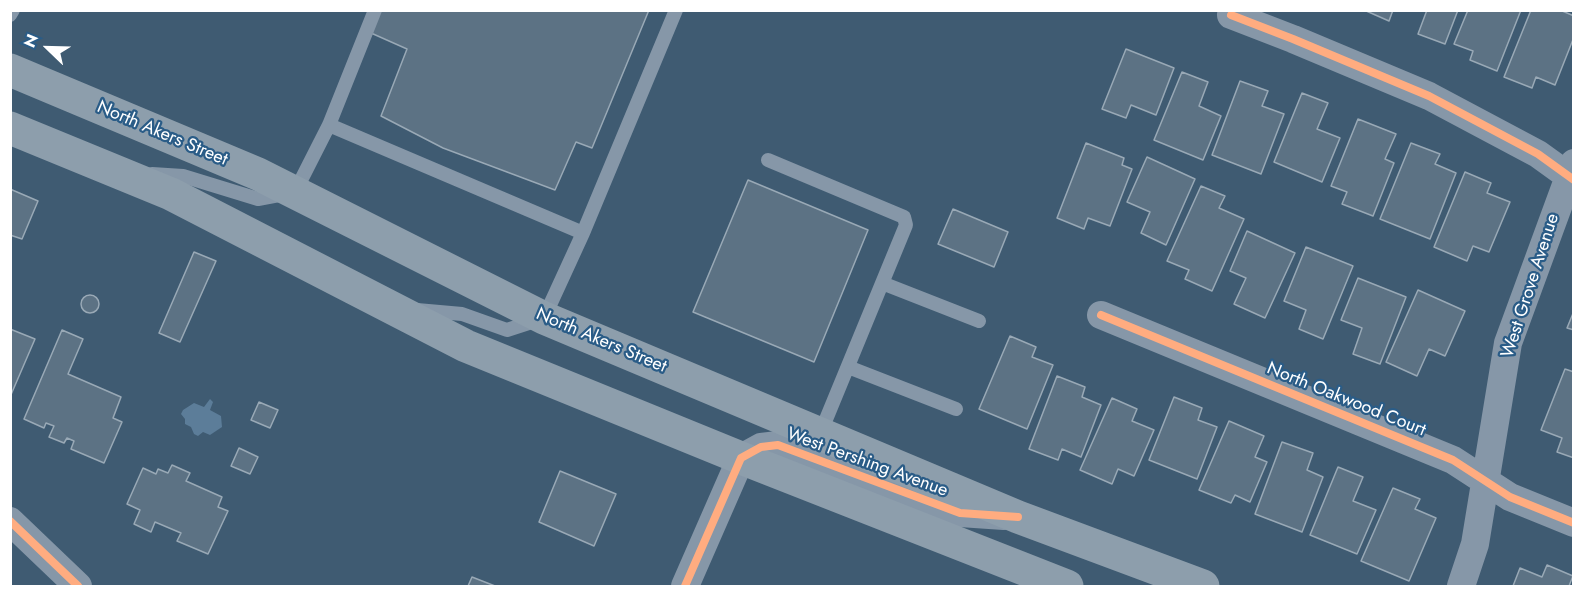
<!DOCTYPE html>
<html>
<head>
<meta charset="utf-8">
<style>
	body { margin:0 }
	#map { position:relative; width:1584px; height:597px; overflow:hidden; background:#3f5b72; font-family:Jost,sans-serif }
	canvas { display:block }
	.frame { position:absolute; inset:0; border:12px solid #fff; pointer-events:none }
	.north { position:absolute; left:18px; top:18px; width:60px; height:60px; -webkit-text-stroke:4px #2a5c87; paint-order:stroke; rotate:293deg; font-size:16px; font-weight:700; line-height:24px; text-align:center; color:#fff }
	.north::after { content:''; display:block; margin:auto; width:21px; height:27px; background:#fff; clip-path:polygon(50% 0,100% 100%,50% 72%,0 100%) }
</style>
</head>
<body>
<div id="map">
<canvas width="1584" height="597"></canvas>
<div class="frame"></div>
<div class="north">N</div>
</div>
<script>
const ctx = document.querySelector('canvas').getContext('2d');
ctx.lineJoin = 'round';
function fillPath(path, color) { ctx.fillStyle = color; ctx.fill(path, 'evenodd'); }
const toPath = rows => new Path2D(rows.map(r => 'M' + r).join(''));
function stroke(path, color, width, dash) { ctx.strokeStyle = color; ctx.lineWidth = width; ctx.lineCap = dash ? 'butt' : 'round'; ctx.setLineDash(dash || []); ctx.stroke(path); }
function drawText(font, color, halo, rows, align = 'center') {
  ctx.font = font + ' Jost,sans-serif'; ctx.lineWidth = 4.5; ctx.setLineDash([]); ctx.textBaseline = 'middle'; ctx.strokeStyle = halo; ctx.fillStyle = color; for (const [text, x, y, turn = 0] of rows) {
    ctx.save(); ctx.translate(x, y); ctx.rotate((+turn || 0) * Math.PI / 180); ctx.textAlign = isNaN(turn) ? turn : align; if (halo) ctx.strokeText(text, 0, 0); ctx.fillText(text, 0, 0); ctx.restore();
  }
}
fillPath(toPath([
	[210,399,213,402,210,410,221,416,222,427,210,435,203,432,198,436,194,434,191,427,185,424,185,419,181,414,183,410,194,403,204,407]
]), '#5c7d99');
const building = toPath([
	[380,10,649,10,592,148,576,142,555,190,443,148,381,116,407,49,371,33,380,10],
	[1364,10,1393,10,1389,21,1364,10],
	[1427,10,1458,10,1445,44,1418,34,1427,10],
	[1468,10,1521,10,1497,71,1470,60,1473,51,1454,44,1468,10],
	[1531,10,1560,10,1574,16,1574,37,1555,85,1536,77,1532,88,1504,77,1531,10],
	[1126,49,1174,68,1156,115,1131,105,1126,118,1102,109,1126,49],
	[1182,72,1208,82,1199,106,1221,116,1203,160,1154,140,1182,72],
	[1240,81,1268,91,1262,106,1284,114,1261,174,1212,155,1240,81],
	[1302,93,1328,103,1317,129,1340,138,1322,182,1274,162,1302,93],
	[1358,119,1396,134,1385,159,1394,163,1373,216,1342,204,1347,192,1331,186,1358,119],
	[1086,143,1124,158,1122,165,1132,169,1110,226,1088,218,1084,229,1057,218,1086,143],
	[1411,143,1440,154,1435,164,1456,173,1430,239,1380,219,1411,143],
	[1147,157,1195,179,1166,245,1141,233,1150,212,1127,202,1147,157],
	[1465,172,1491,183,1487,193,1510,202,1489,252,1473,246,1467,261,1434,247,1465,172],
	[748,180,868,230,814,362,693,312,748,180],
	[1201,186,1225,196,1219,208,1244,219,1212,291,1185,279,1189,270,1167,261,1201,186],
	[10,189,38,201,22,239,10,235,10,189],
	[953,209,1008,232,994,267,938,244,953,209],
	[1247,231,1295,253,1265,318,1234,304,1246,278,1230,271,1247,231],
	[1306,247,1353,266,1323,339,1299,329,1306,310,1284,301,1306,247],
	[194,252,216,261,180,342,159,333,194,252],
	[1358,278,1406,297,1380,364,1353,354,1362,328,1341,320,1358,278],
	[1418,290,1465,311,1445,356,1429,349,1417,376,1386,362,1418,290],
	'81 304a9 9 0 1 1 18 0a9 9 0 1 1-18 0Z',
	[1574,311,1574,330,1567,328,1574,311],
	[10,329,35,339,10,397,10,329],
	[62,330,83,339,68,374,121,397,113,418,122,422,104,463,71,449,74,441,67,438,64,443,49,437,54,426,46,423,44,428,24,419,62,330],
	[1010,336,1036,347,1032,357,1053,365,1027,429,979,409,1010,336],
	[1565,369,1574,372,1574,458,1557,452,1562,438,1541,430,1565,369],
	[1057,376,1085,387,1082,397,1101,405,1081,457,1062,449,1058,460,1029,449,1057,376],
	[1174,397,1202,408,1198,420,1217,427,1197,479,1149,460,1174,397],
	[1112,398,1137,409,1132,421,1154,430,1134,476,1118,469,1112,484,1080,470,1112,398],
	[259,402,278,410,270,428,251,420,259,402],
	[1229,421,1264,436,1255,457,1267,462,1250,502,1235,495,1231,503,1199,490,1229,421],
	[1282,442,1313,453,1307,470,1323,477,1302,532,1255,514,1282,442],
	[239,448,258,457,250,474,231,466,239,448],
	[172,465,190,473,186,481,222,497,218,507,228,511,208,554,177,541,181,533,155,522,151,532,134,524,140,510,127,504,143,468,156,474,158,469,168,473,172,465],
	[1338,467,1363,477,1353,501,1376,510,1357,554,1310,535,1338,467],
	[560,471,616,494,594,546,539,522,560,471],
	[1393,488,1420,499,1415,509,1436,518,1409,581,1361,561,1393,488],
	[1547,565,1573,576,1569,586,1513,586,1520,568,1542,577,1547,565],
	[472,577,495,586,468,586,472,577]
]);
fillPath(building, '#5c7284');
stroke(building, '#99a9b6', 1.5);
stroke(toPath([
	[10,15,13,10],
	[329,125,583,233],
	[768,160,904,217,906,225,820,434],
	[152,174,183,176,258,199,295,192,329,125,375,10],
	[882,283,979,321],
	[417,310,462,314,507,330,544,318,583,233,676,10],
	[848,367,956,409]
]), '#8697a8', 14);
stroke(toPath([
	[1231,15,1293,39,1429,96,1538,154,1574,180],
	[1101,315,1453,460,1510,497,1574,523],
	[10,521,78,586],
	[685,586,741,458,761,447,778,445,960,513,1004,516],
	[1461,586,1475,544,1508,343,1574,163]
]), '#8697a8', 28);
stroke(toPath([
	[10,70,258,174,544,318,1018,517,1203,586],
	[10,128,171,194,466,346,741,458,1067,586]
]), '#8d9eac', 33);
stroke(toPath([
	[1231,15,1293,39,1429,96,1538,154,1574,180],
	[1101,315,1453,460,1510,497,1574,523],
	[10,521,78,586],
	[685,586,741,458,761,447,778,445,960,513,1018,517]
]), '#ffac80', 8);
drawText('18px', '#fff', '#2a5c87', [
	["North Akers Street",162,134,23],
	["West Grove Avenue",1531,286,-72],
	["North Akers Street",601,341,23],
	["North Oakwood Court",1346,400,22],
	["West Pershing Avenue",867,463,20]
]);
</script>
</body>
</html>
